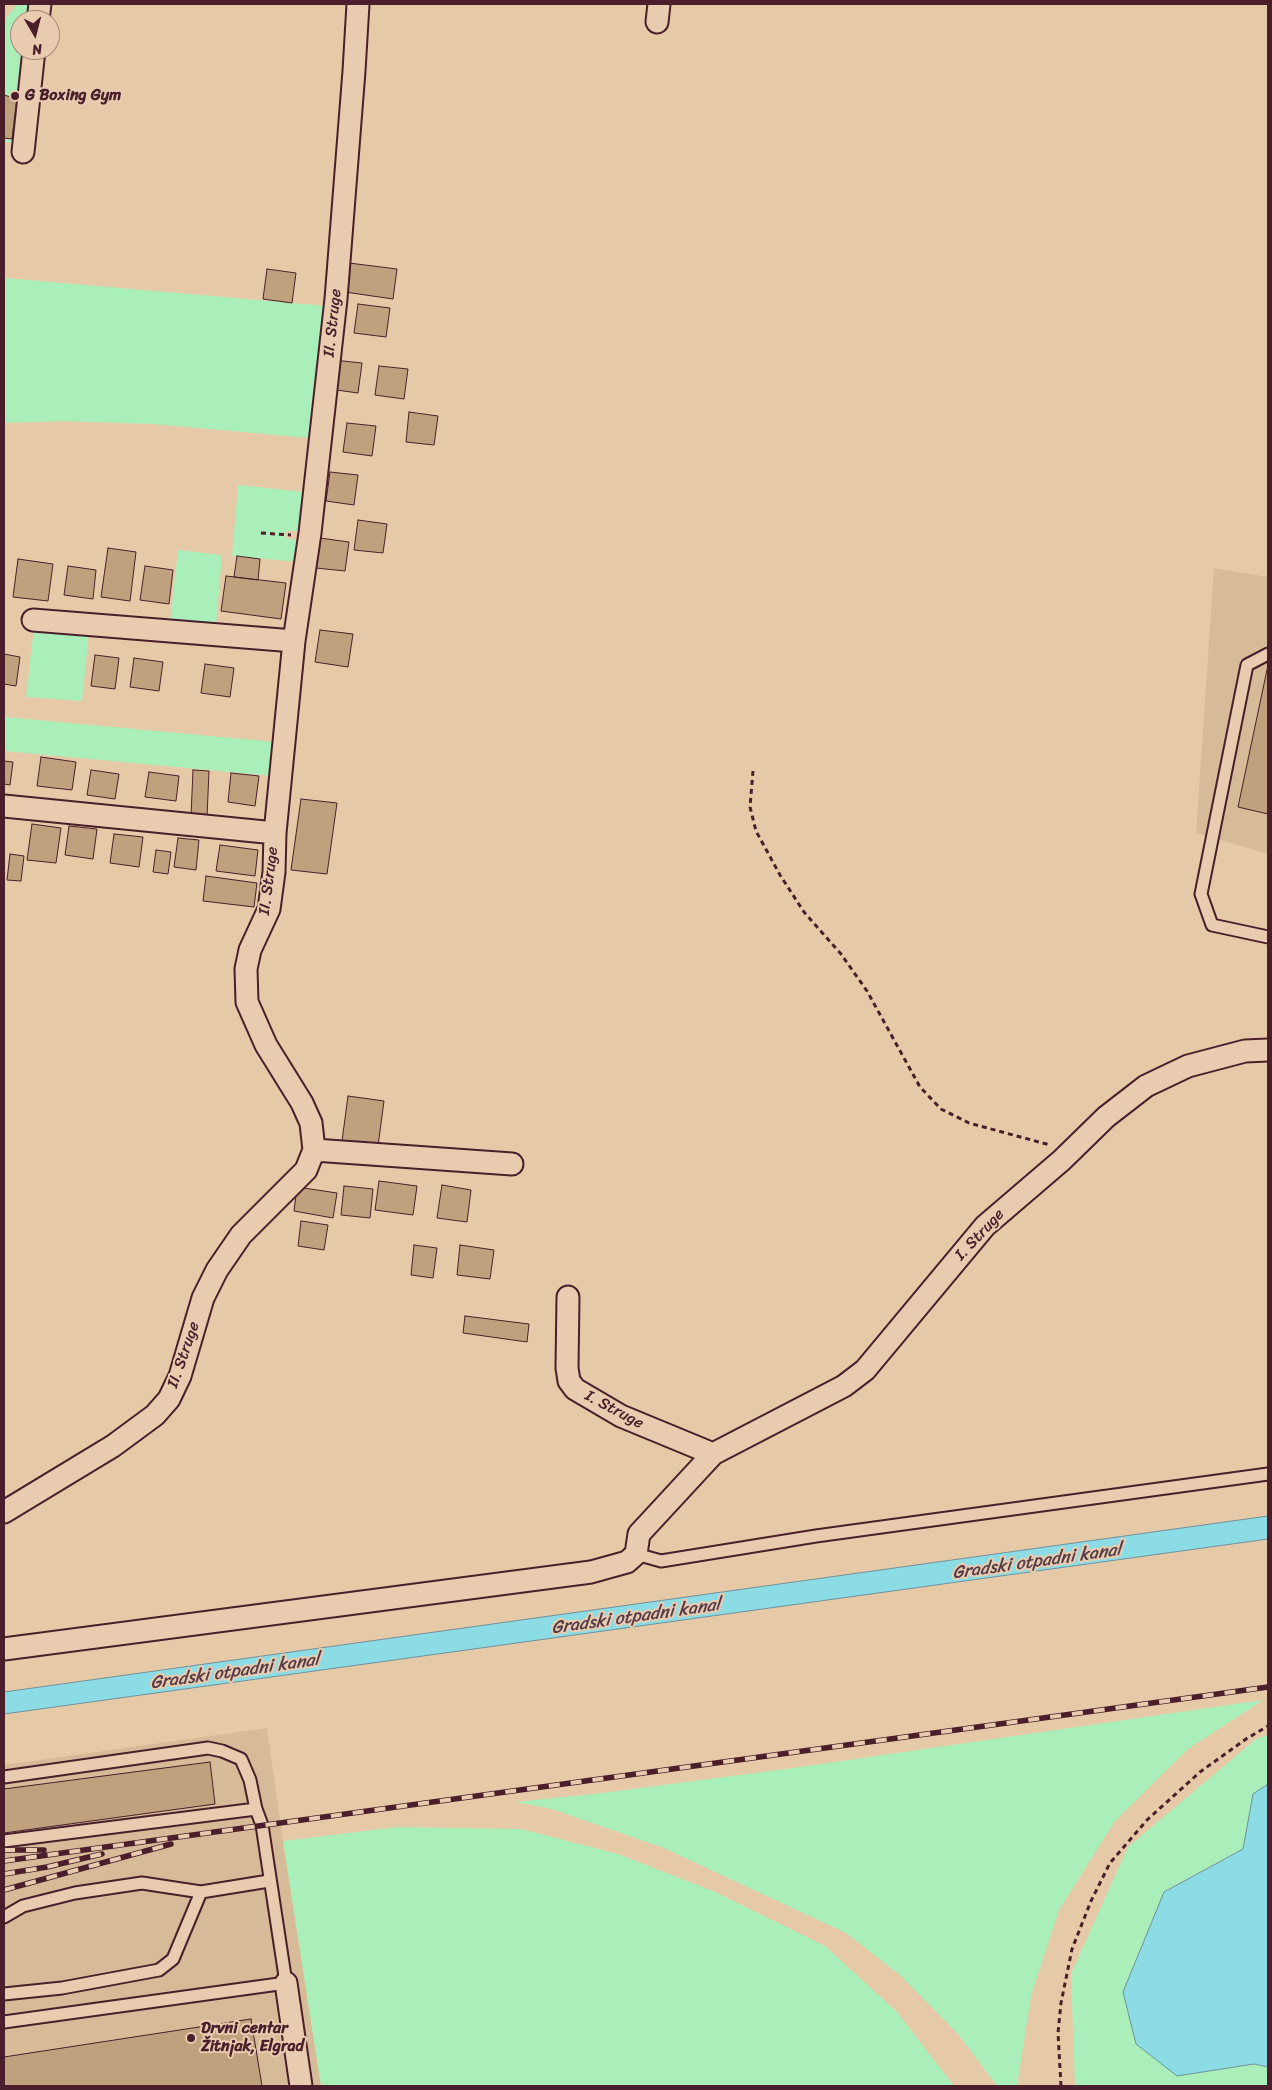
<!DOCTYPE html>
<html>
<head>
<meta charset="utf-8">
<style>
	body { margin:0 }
	#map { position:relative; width:1272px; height:2090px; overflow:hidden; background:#e6caa8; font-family:Sriracha,sans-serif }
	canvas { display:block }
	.frame { position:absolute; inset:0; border:5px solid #4a1f2b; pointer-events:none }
	.north { position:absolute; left:10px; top:10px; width:50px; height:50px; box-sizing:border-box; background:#e9ccb0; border:1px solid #a9877b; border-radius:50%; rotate:172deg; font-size:14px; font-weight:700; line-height:20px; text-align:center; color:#4a1f2b }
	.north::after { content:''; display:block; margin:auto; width:18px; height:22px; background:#4a1f2b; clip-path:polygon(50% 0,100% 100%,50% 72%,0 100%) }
</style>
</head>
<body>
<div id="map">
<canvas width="1272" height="2090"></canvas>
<div class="frame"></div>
<div class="north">N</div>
</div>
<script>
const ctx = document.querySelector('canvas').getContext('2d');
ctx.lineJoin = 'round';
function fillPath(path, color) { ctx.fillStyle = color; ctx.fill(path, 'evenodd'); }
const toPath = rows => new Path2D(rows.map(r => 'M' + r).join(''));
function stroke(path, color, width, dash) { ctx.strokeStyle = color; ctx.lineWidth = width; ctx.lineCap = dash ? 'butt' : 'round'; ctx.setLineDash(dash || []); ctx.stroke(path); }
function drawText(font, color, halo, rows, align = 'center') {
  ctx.font = font + ' Sriracha,sans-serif'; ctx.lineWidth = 4; ctx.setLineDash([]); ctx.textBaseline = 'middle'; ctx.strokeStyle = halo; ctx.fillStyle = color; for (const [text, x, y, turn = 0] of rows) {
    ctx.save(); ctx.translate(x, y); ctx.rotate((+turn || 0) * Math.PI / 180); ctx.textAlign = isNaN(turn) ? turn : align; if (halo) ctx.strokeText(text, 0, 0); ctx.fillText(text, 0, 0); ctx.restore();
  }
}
fillPath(toPath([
	[1214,568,1268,577,1268,854,1196,833],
	[267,1728,283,1841,321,2086,4,2086,4,1765]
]), '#d7bb99');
fillPath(toPath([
	[17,4,38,4,36,20,20,20,20,50,33,50,21,143,4,142,4,21],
	[5,278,327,306,310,438,153,424,63,421,4,423],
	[238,485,305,492,300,528,299,531,286,531,286,538,297,540,299,562,232,556],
	[178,550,222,555,216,626,170,622],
	[34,627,89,632,82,701,26,697],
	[4,717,276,742,273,776,4,751],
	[1263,1700,1188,1749,1115,1821,1059,1910,1031,1996,1017,2086,997,2086,958,2034,900,1975,846,1933,664,1848,552,1809,515,1802,602,1793,793,1768],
	[1268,1735,1268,1784,1253,1794,1243,1849,1164,1892,1176,2075,1254,2064,1268,2067,1268,2086,1075,2086,1071,1974,1128,1847,1256,1739],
	[397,1827,521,1829,618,1854,713,1891,825,1946,897,2012,954,2086,321,2086,283,1841]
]), '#aaefb9');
const water = toPath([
	[1268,1516,1268,1539,4,1714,4,1692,1268,1516],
	[1268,1784,1268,2067,1254,2064,1177,2076,1136,2044,1123,1992,1164,1892,1243,1849,1253,1794,1268,1784]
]);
fillPath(water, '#8bdce5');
stroke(water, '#71909b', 1);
const building = toPath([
	[4,95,17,99,12,139,4,138,4,95],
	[349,263,397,269,393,299,345,292,349,263],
	[267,269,296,273,292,303,263,299,267,269],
	[358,304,390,308,386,337,354,333,358,304],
	[333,360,362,363,358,393,329,389,333,360],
	[379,366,408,369,404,399,375,395,379,366],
	[409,412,438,416,434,445,406,442,409,412],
	[347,423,376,426,372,456,343,452,347,423],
	[330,472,358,475,354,505,326,501,330,472],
	[358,520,387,524,383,553,354,550,358,520],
	[320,538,349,542,345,571,316,568,320,538],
	[108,548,136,552,130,601,101,597,108,548],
	[237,556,260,559,258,580,234,577,237,556],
	[18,559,53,564,48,601,13,597,18,559],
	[68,566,96,570,93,599,64,595,68,566],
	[145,566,173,570,169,604,140,600,145,566],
	[226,576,286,583,281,619,221,611,226,576],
	[320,630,353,634,348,667,315,662,320,630],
	[4,654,20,657,16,686,4,684,4,654],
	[95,655,119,658,115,689,91,686,95,655],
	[134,658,163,662,159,691,130,687,134,658],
	[205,664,234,668,230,697,201,693,205,664],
	[1268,665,1268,814,1238,807,1268,665],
	[41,757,76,762,72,790,37,786,41,757],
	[4,761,13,762,10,785,4,784,4,761],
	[91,770,119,774,115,799,87,795,91,770],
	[193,770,209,771,207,817,191,816,193,770],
	[149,772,179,776,176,801,145,797,149,772],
	[231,773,259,776,255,806,228,802,231,773],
	[301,799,337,803,327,874,291,870,301,799],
	[32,824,61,828,56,863,27,860,32,824],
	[69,826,97,829,93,859,65,855,69,826],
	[114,834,143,837,139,867,110,863,114,834],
	[178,838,199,840,196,870,174,867,178,838],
	[220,845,258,850,255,876,216,871,220,845],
	[156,850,171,852,168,874,153,872,156,850],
	[10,854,24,856,21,881,7,880,10,854],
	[206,876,257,883,254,907,203,901,206,876],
	[348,1096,384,1101,378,1146,342,1141,348,1096],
	[379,1181,417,1186,413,1215,375,1210,379,1181],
	[442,1185,471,1190,467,1222,437,1218,442,1185],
	[344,1186,373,1189,370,1218,341,1215,344,1186],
	[297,1187,337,1193,333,1218,294,1211,297,1187],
	[301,1221,328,1225,324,1250,298,1246,301,1221],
	[414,1245,437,1248,433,1278,411,1275,414,1245],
	[460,1245,494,1250,490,1279,457,1275,460,1245],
	[465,1316,529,1324,527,1342,463,1333,465,1316],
	[210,1762,215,1804,4,1833,4,1789,210,1762],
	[251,2019,262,2086,4,2086,4,2057,251,2019]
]);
fillPath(building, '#bfa17e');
stroke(building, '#4a1f2b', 1);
const lane = toPath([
	[1268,654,1247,665,1201,894,1212,925,1268,937],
	[636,1554,661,1561,816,1536,1268,1474],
	[4,1777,208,1748,222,1751,241,1759,250,1780,256,1809,262,1825,286,1983,4,2022],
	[4,1841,256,1809],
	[4,1917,23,1906,75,1893,142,1883,201,1892,269,1881],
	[4,1994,62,1988,159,1970,173,1959,201,1892]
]);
const street = toPath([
	[38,20,40,4],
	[657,22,659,4],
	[23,152,34,50],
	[33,620,294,641],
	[4,806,275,833],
	[314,1150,512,1164],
	[568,1297,567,1368,569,1381,575,1389,621,1416,713,1454],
	[4,1512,113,1446,155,1415,169,1399,180,1376,203,1298,217,1270,241,1235,306,1170,314,1150,311,1123,302,1103,266,1045,247,1002,246,969,250,950,269,909,274,872,275,833,294,641,310,533,336,299,354,71,358,4],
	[4,1649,591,1572,627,1562,636,1554,639,1534,713,1454,844,1386,865,1370,985,1226,1062,1160,1106,1117,1146,1086,1188,1066,1245,1051,1268,1050],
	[286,1983,301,2086]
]);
stroke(lane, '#4a1f2b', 15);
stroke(street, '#4a1f2b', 25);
stroke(toPath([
	[261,533,291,535],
	[753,771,750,807,756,831,780,875,804,912,841,954,867,991,920,1087,941,1109,969,1123,1050,1145],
	[1061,2086,1058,2033,1061,2003,1072,1949,1091,1901,1110,1863,1147,1820,1200,1772,1246,1739,1268,1726]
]), '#4a1f2b', 3, [5, 4]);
stroke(lane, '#e9ccb0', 11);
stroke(street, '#e9ccb0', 21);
const rail = toPath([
	[4,1850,44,1850],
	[4,1861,1268,1687],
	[4,1874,47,1867,102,1854],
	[4,1890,171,1844]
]);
stroke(rail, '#4a1f2b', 5.5);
stroke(rail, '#e9ccb0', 4, [11]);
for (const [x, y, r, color] of [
	[15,96,5,"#4a1f2b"],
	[191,2038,5,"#4a1f2b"]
]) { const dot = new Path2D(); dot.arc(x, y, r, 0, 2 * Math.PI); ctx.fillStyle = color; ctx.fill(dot); stroke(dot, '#e9ccb0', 2); }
drawText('bold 16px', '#4a1f2b', '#e9ccb0', [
	["G Boxing Gym",25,96],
	["Drvni centar",201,2029],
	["Žitnjak, Elgrad",201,2047]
], 'left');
drawText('16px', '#4a1f2b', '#e9ccb0', [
	["II. Struge",333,323,-84],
	["II. Struge",269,881,-83],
	["I. Struge",980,1235,-47],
	["II. Struge",184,1355,-71],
	["I. Struge",614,1410,28]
]);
drawText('italic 18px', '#543b47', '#e9ccb0', [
	["Gradski otpadni kanal",1037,1562,-8],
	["Gradski otpadni kanal",636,1617,-8],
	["Gradski otpadni kanal",235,1672,-8]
]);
</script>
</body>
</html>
